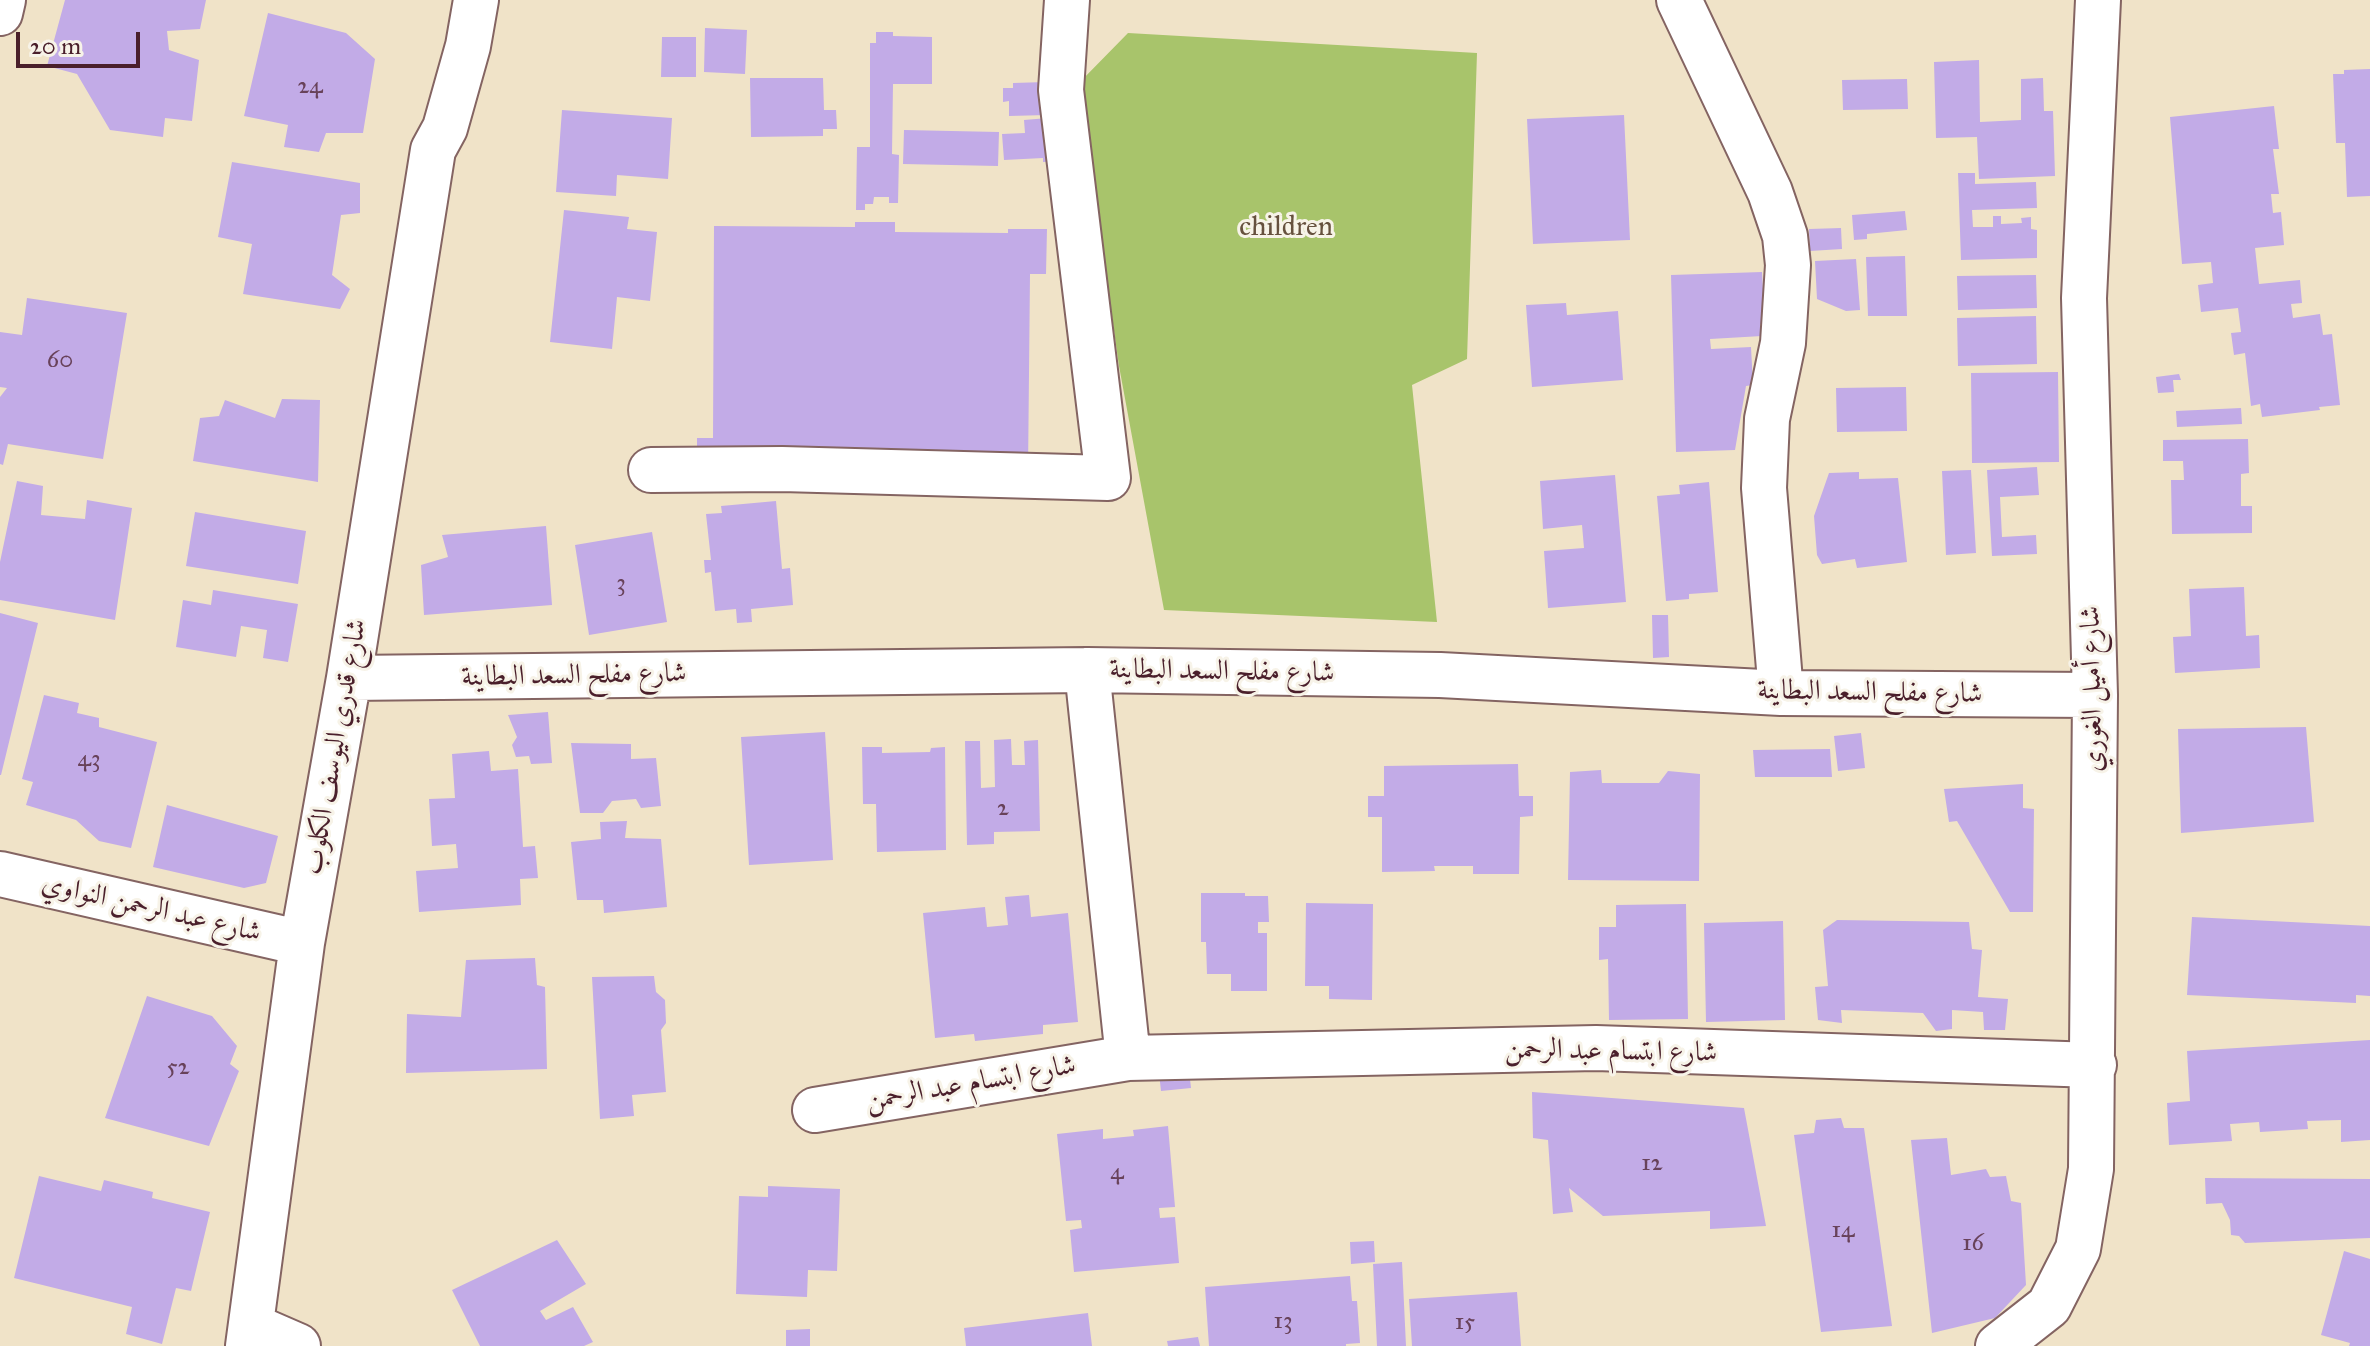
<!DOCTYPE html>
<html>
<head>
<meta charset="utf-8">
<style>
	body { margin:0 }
	#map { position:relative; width:2370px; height:1346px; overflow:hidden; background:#f0e3c8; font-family:"IM FELL Great Primer",serif }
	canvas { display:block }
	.scale { position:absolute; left:16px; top:32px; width:124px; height:36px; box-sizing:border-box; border:4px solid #4a1f2b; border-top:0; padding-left:10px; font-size:24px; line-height:28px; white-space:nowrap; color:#4a1f2b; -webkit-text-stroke:6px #f7f3e8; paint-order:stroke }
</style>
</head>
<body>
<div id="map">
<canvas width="2370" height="1346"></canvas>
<div class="scale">20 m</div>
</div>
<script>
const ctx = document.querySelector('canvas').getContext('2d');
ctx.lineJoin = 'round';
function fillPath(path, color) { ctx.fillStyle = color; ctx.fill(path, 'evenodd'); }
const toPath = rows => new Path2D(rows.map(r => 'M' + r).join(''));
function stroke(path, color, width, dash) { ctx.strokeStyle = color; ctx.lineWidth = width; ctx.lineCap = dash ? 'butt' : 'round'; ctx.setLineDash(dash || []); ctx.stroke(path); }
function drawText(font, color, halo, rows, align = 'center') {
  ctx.font = font + ' "IM FELL Great Primer",Amiri,serif'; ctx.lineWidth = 6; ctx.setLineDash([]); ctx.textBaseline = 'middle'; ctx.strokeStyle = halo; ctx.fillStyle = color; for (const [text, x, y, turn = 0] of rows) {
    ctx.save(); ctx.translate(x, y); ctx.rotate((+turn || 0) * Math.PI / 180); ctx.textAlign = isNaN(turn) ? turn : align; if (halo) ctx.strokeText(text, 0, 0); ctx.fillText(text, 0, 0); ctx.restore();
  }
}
fillPath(toPath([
	[1128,33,1477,53,1467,359,1412,385,1437,622,1164,610,1119,366,1079,83]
]), '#a8c46b');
fillPath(toPath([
	[65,0,206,0,200,29,167,31,169,50,199,60,192,121,165,118,163,137,110,130,77,74,47,66],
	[268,13,346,33,375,59,363,133,326,133,319,152,284,147,288,125,244,116],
	[705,28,747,30,745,74,704,72],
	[876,32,893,32,893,36,932,37,932,84,893,84,892,154,899,155,898,203,889,203,889,197,874,197,873,204,865,204,865,210,856,210,857,147,870,147,870,43,876,43],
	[662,37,696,37,696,77,661,77],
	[1979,60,1980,122,2021,120,2021,79,2043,78,2044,111,2053,111,2055,176,1979,179,1977,137,1936,138,1934,62],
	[2370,69,2370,196,2347,197,2345,143,2336,143,2333,74,2344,74,2344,70],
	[750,78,823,78,824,110,836,110,837,129,823,129,823,136,751,137],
	[1907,79,1908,109,1843,110,1842,80],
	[1046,82,1047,115,1009,116,1009,101,1003,102,1003,88,1013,88,1013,83],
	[2274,106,2279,149,2273,149,2279,194,2271,194,2273,213,2281,212,2284,245,2255,248,2259,284,2300,280,2302,303,2291,304,2293,318,2320,314,2323,335,2332,334,2340,405,2319,407,2320,410,2262,417,2260,404,2251,406,2245,353,2234,355,2231,333,2241,332,2238,308,2201,312,2198,285,2213,283,2211,262,2182,264,2170,117],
	[562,110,672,118,668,179,617,175,616,196,556,192],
	[1624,115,1630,240,1533,244,1527,119],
	[1048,118,1059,161,1043,162,1043,158,1004,160,1002,134,1025,133,1024,120],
	[904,130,999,132,998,166,903,164],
	[232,162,360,183,360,213,341,215,332,275,350,289,340,309,243,294,252,244,218,237],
	[1958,173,1975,173,1975,184,2036,182,2037,208,1972,210,1973,227,1993,227,1993,216,2001,216,2001,224,2022,223,2021,218,2031,217,2031,229,2037,230,2037,258,1961,260],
	[564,210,629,217,627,229,657,232,650,301,617,297,612,349,550,342],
	[1905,211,1907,230,1867,234,1867,239,1854,240,1852,215],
	[855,222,895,222,895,232,1008,233,1008,229,1047,229,1046,274,1030,274,1028,472,697,460,697,438,713,438,714,226,855,227],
	[1841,228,1842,249,1810,251,1809,229],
	[1905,256,1907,316,1868,316,1866,257],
	[1856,259,1860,310,1846,311,1817,299,1815,261],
	[1762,272,1765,324,1760,324,1762,336,1710,339,1711,349,1751,347,1753,385,1746,386,1735,450,1676,452,1671,275],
	[2036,275,2037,308,1958,310,1957,276],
	[27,298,127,313,103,459,8,444,3,465,0,464,0,397,7,388,0,387,0,332,22,335],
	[1566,303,1567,315,1618,311,1623,380,1532,387,1526,305],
	[2036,316,2037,364,1958,366,1957,318],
	[2058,372,2059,462,1972,463,1971,373],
	[2179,374,2181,380,2173,380,2174,392,2158,393,2156,377],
	[1906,387,1907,431,1837,432,1836,388],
	[282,399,320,400,318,482,193,461,200,418,219,416,225,400,275,418],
	[2241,408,2242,424,2177,427,2176,411],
	[2248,439,2249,473,2241,474,2241,506,2252,506,2252,533,2172,534,2171,480,2184,480,2183,461,2163,461,2163,440],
	[2037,467,2039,495,2000,497,2002,537,2036,535,2037,554,1992,556,1987,470],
	[1971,470,1976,553,1946,555,1942,471],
	[1859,472,1859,479,1898,478,1907,562,1857,568,1855,559,1822,564,1817,555,1814,516,1829,473],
	[1615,475,1626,602,1548,608,1544,551,1584,548,1582,525,1543,529,1540,481],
	[17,481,43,486,41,515,85,519,87,500,132,508,115,620,0,600,0,562],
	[1709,482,1718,592,1689,594,1689,599,1666,601,1657,496,1680,494,1679,485],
	[776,501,782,569,790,568,793,605,751,609,752,622,737,623,736,609,715,611,711,572,705,573,704,560,711,560,706,514,722,513,721,506],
	[195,512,306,531,298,584,186,566],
	[546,526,552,605,424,615,421,565,448,557,442,535],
	[652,532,667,622,589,635,575,545],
	[2244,587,2246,636,2259,635,2260,668,2175,673,2173,637,2191,636,2189,589],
	[213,590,298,604,288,662,263,658,267,630,241,626,236,657,176,647,183,600,211,605],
	[0,613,38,623,1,775,0,775],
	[1652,615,1668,615,1669,657,1653,658],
	[44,695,79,703,77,713,99,718,99,727,157,742,131,848,99,841,76,820,26,805,33,782,22,779],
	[548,712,552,763,531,764,529,756,516,757,512,745,517,737,508,715],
	[2306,727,2314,822,2181,833,2178,729],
	[825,732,833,860,749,865,741,737],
	[1861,733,1865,768,1838,771,1834,736],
	[1011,739,1012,765,1025,765,1024,741,1038,740,1040,831,994,832,994,844,967,845,965,741,980,741,981,788,995,787,994,740],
	[571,743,631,744,631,759,656,758,661,806,641,808,636,799,612,801,603,813,580,813],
	[862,747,882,747,882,753,930,752,931,748,945,747,946,850,877,852,876,804,863,804],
	[1830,749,1832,777,1755,777,1753,750],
	[489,751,491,771,518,769,523,847,535,846,538,878,520,879,521,905,419,912,416,871,458,868,456,844,432,846,429,799,455,798,452,754],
	[1518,764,1519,796,1533,796,1533,816,1520,817,1519,874,1473,874,1473,866,1434,866,1435,871,1382,872,1382,817,1368,817,1368,796,1384,796,1384,766],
	[1601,770,1602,783,1659,783,1668,771,1700,774,1699,881,1568,880,1570,772],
	[2023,784,2023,808,2034,809,2033,912,2010,912,1957,821,1949,822,1944,789],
	[167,805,278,836,266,883,244,888,153,867],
	[627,821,625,838,661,839,667,907,604,913,603,900,577,900,571,842,601,839,600,822],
	[1201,893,1245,893,1245,896,1268,896,1269,922,1258,922,1258,933,1267,933,1267,991,1231,991,1231,974,1207,974,1206,942,1201,942],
	[1029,895,1031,917,1068,913,1078,1022,1043,1025,1043,1034,975,1041,974,1034,935,1038,923,913,985,907,987,927,1008,925,1005,897],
	[1306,903,1373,904,1372,1000,1329,999,1329,986,1305,986],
	[1686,904,1688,1019,1609,1020,1608,959,1599,960,1599,927,1616,927,1616,905],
	[2192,917,2370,926,2370,996,2356,995,2356,1003,2187,995],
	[1837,920,1969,922,1972,949,1982,950,1978,997,2008,999,2005,1030,1984,1030,1983,1012,1952,1010,1952,1029,1936,1031,1923,1013,1841,1010,1842,1023,1818,1020,1815,987,1828,986,1823,930],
	[1783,921,1785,1020,1706,1022,1704,923],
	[535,958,537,985,545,987,547,1069,406,1073,407,1014,461,1017,466,960],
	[654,976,656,992,665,1000,666,1023,661,1030,666,1092,632,1095,634,1116,600,1119,592,977],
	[147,996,212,1016,237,1046,230,1064,239,1071,209,1146,105,1118],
	[2370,1040,2370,1140,2341,1142,2341,1120,2307,1121,2308,1129,2260,1132,2259,1122,2230,1124,2232,1141,2169,1145,2167,1103,2190,1101,2187,1051],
	[1189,1070,1191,1088,1161,1091,1159,1073],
	[1532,1092,1744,1108,1766,1226,1710,1229,1710,1211,1603,1216,1569,1188,1573,1212,1553,1214,1548,1140,1533,1138],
	[1841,1118,1844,1128,1864,1128,1892,1326,1821,1332,1794,1135,1814,1133,1816,1120],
	[1168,1126,1175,1207,1159,1208,1160,1218,1175,1217,1179,1263,1074,1272,1070,1230,1082,1228,1081,1220,1066,1221,1057,1134,1103,1129,1103,1139,1134,1136,1133,1130],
	[1947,1138,1951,1175,1986,1169,1990,1177,2006,1176,2011,1201,2021,1203,2026,1285,1995,1318,1932,1333,1911,1140],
	[39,1176,101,1191,104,1180,153,1192,152,1198,210,1212,191,1291,176,1288,162,1344,126,1334,132,1307,14,1278],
	[2205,1178,2370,1179,2370,1238,2245,1243,2239,1236,2231,1235,2230,1220,2222,1203,2206,1204],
	[768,1186,840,1189,837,1271,808,1270,807,1297,736,1294,739,1196,768,1197],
	[557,1240,586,1284,540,1311,546,1320,573,1307,593,1342,584,1346,480,1346,452,1290],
	[1374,1241,1375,1262,1351,1264,1350,1242],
	[2344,1251,2370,1259,2370,1346,2349,1346,2350,1343,2321,1335],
	[1402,1262,1406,1346,1377,1346,1373,1264],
	[1350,1276,1352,1301,1357,1301,1360,1343,1346,1344,1346,1346,1209,1346,1205,1287],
	[1517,1292,1521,1346,1412,1346,1409,1299],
	[1088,1313,1092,1346,966,1346,964,1328],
	[810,1329,810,1346,786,1346,786,1330],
	[1198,1337,1200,1346,1168,1346,1167,1341]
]), '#c2abe7');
const minor = toPath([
	[1679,0,1770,192,1785,236,1788,265,1783,343,1767,419,1764,488,1781,693],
	[0,13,3,0],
	[651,470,782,469,1108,478,1061,90,1067,0],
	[1087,670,1128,1058],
	[349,678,1087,670,1440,675,1781,693,2095,695],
	[0,874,302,943],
	[815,1110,1128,1058,1596,1048,2094,1065],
	[252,1326,298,1346],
	[248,1346,302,943,349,678,433,150,445,128,468,46,476,0],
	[1998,1346,2049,1306,2078,1249,2091,1169,2095,695,2084,298,2098,0]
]);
stroke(minor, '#846462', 48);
stroke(minor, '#fff', 44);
drawText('24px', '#68425a', null, [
	["24",310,87],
	["60",60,361],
	["3",621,584],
	["43",89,760],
	["2",1003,809],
	["52",178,1068],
	["12",1652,1164],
	["4",1117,1173],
	["14",1843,1231],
	["16",1973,1244],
	["13",1283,1322],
	["15",1465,1323]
]);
drawText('28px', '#66513e', '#f7f3e8', [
	["children",1286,228]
]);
drawText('28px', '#4a1f2b', '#f7f3e8', [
	["شارع مفلح السعد البطاينة",1222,672,1],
	["شارع مفلح السعد البطاينة",574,676,-1],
	["شارع أميل الغوري",2093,689,-91],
	["شارع مفلح السعد البطاينة",1870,693,1],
	["شارع قدري اليوسف الكلوب",336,747,-80],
	["شارع عبد الرحمن النواوي",151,909,13],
	["شارع ابتسام عبد الرحمن",1611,1052,1],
	["شارع ابتسام عبد الرحمن",971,1084,-10]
]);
</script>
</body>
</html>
